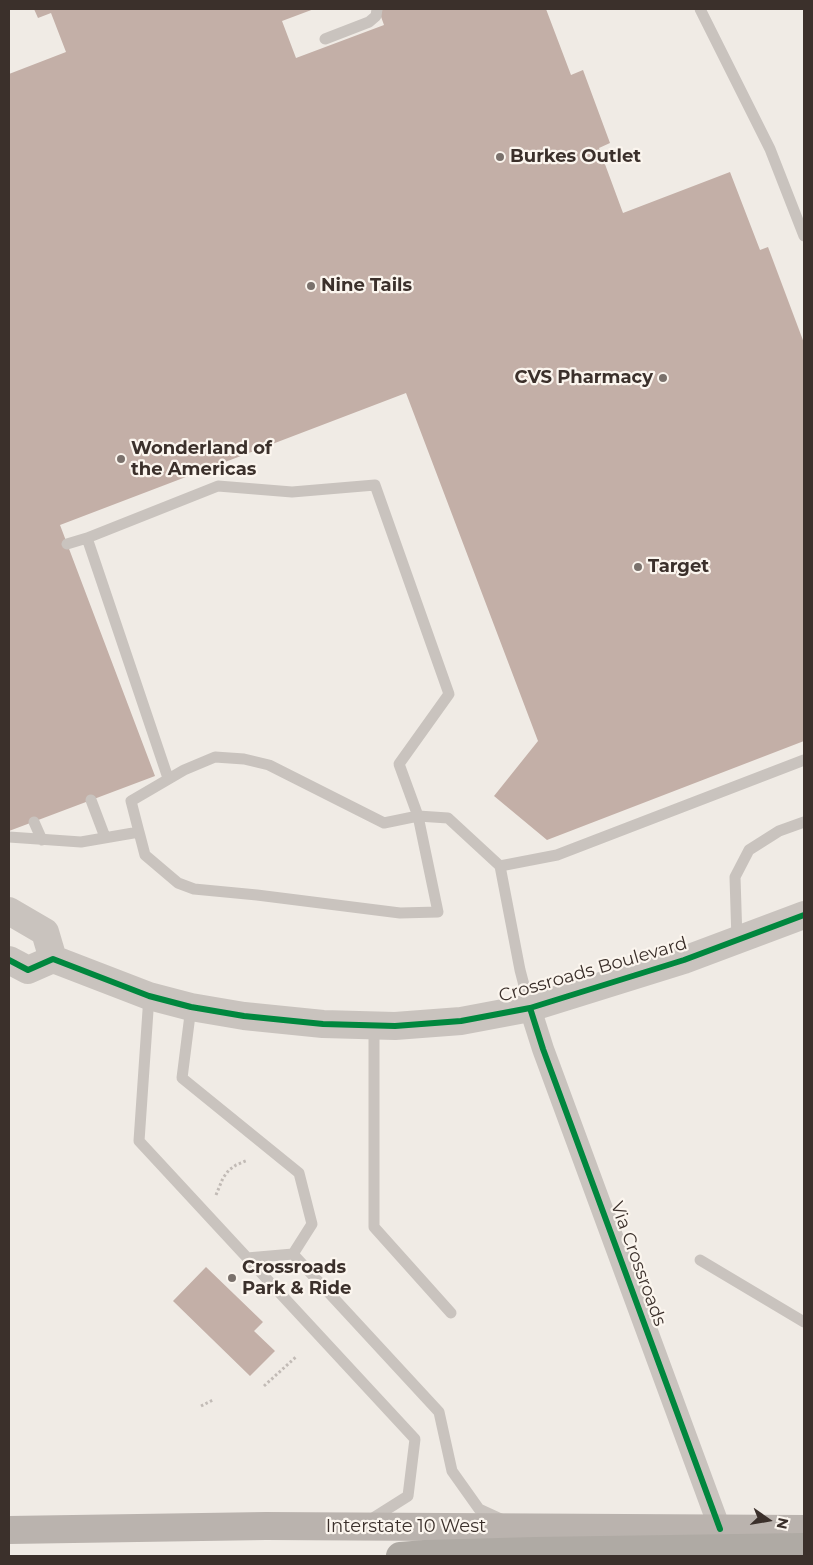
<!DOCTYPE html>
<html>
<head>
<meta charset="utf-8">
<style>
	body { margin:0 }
	#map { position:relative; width:813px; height:1565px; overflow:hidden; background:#f0ebe5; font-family:Montserrat,sans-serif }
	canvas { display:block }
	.frame { position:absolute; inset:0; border:10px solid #3b302b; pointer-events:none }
	.north { position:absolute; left:743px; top:1495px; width:50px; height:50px; -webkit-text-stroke:4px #fbf5ee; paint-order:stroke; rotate:103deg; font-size:14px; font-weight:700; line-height:20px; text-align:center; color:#3b302b }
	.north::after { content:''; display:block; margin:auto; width:18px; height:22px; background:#3b302b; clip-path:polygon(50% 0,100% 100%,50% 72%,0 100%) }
</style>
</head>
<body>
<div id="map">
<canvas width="813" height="1565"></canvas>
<div class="frame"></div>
<div class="north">N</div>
</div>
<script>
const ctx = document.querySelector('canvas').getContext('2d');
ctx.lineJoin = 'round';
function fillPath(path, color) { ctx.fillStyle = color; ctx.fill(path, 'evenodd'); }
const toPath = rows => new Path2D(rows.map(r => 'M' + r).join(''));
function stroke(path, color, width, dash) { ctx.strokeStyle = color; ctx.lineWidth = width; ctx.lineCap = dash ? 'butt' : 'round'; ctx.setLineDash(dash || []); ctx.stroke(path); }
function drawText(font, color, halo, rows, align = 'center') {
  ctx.font = font + ' Montserrat,sans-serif'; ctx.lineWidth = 4.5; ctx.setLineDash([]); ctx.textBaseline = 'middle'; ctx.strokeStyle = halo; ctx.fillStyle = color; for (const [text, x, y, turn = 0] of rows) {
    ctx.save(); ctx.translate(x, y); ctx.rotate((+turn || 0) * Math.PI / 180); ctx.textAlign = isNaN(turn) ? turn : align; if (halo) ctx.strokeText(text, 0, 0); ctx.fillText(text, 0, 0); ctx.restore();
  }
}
fillPath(toPath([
	[34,9,314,9,282,21,296,58,384,25,379,11,386,9,546,9,571,75,583,70,610,143,599,148,623,213,730,172,760,250,768,247,804,343,804,741,547,840,494,796,538,741,406,393,60,525,155,776,9,831,9,74,66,52,51,13,38,18],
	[206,1267,263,1322,254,1331,275,1351,250,1376,173,1301]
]), '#c3afa7');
stroke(toPath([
	[216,1195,223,1178,229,1170,236,1165,248,1160],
	[264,1386,297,1356],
	[201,1406,213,1400]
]), '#c2bbb6', 3, [2.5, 2.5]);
stroke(toPath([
	[700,9,770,149,804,236],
	[325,39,369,22,376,16,377,9],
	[67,544,87,538],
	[91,800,105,837],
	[34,822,42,840],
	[139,832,131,801,184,770,215,757,244,759,269,765,384,823,418,816,448,818,500,866,520,970,530,1008],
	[9,837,81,842,139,832,145,855,178,883,194,889,257,895,400,913,438,912,418,816,399,764,449,694,375,485,292,492,218,486,87,538,168,778],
	[500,866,557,855,804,760],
	[737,940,735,877,749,850,779,831,804,822],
	[149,996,139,1141,415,1439,408,1496,370,1520],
	[191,1007,182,1078,299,1173,312,1224,293,1254],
	[374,1026,374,1227,451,1313],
	[293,1254,439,1412,452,1471,479,1509,503,1520],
	[247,1258,293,1254],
	[700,1260,804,1322]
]), '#c9c3be', 11);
stroke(toPath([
	[530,1008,543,1049,720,1529]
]), '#c9c3be', 22);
stroke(toPath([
	[9,911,45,932,53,959],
	[9,960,28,970,53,959,149,996,191,1007,244,1016,323,1024,395,1026,461,1021,530,1008,684,960,804,915]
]), '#c9c3be', 28);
stroke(toPath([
	[9,1530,266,1526,804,1529]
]), '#bab3ae', 28);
stroke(toPath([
	[400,1556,426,1554,536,1551,804,1547]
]), '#afaaa4', 28);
stroke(toPath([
	[9,960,28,970,53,959,149,996,191,1007,244,1016,323,1024,395,1026,461,1021,530,1008,684,960,804,915],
	[530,1008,543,1049,720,1529]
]), '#00873e', 6);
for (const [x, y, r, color] of [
	[500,157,5,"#7a716c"],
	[311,286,5,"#7a716c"],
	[663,378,5,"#7a716c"],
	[121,459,5,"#7a716c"],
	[638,567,5,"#7a716c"],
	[232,1278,5,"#7a716c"]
]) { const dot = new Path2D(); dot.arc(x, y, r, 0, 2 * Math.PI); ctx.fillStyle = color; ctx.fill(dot); stroke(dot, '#fbf5ee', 2); }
drawText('bold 18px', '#3b302b', '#fbf5ee', [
	["Burkes Outlet",510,157],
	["Nine Tails",321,286],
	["CVS Pharmacy",653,378,"right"],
	["Wonderland of",131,449],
	["the Americas",131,470],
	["Target",648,567],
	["Crossroads",242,1268],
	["Park & Ride",242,1289]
], 'left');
drawText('18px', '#3b302b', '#fbf5ee', [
	["Crossroads Boulevard",593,970,-16],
	["Via Crossroads",638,1264,70],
	["Interstate 10 West",406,1527]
]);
</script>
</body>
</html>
